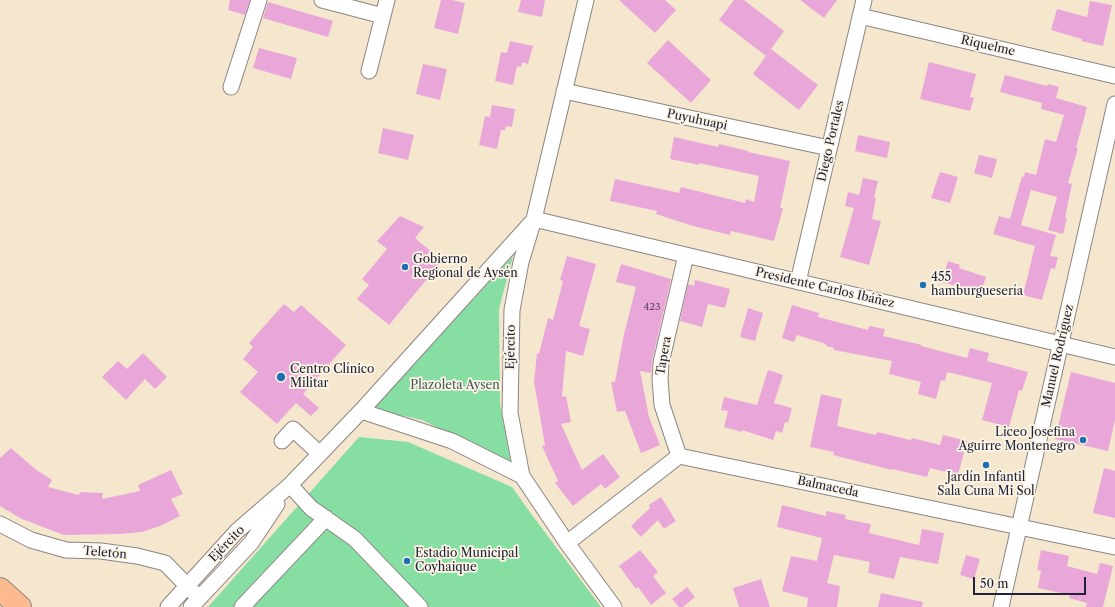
<!DOCTYPE html>
<html>
<head>
<meta charset="utf-8">
<style>
	body { margin:0 }
	#map { position:relative; width:1115px; height:607px; overflow:hidden; background:#f5e7cd; font-family:"Libre Caslon Text",serif }
	canvas { display:block }
	.scale { position:absolute; left:973px; top:577px; width:113px; height:18px; box-sizing:border-box; border:2px solid #22223b; border-top:0; padding-left:5px; font-size:12px; line-height:14px; white-space:nowrap; color:#22223b; -webkit-text-stroke:3px #fcf5e5; paint-order:stroke }
</style>
</head>
<body>
<div id="map">
<canvas width="1115" height="607"></canvas>
<div class="scale">50 m</div>
</div>
<script>
const ctx = document.querySelector('canvas').getContext('2d');
ctx.lineJoin = 'round';
function fillPath(path, color) { ctx.fillStyle = color; ctx.fill(path, 'evenodd'); }
const toPath = rows => new Path2D(rows.map(r => 'M' + r).join(''));
function stroke(path, color, width, dash) { ctx.strokeStyle = color; ctx.lineWidth = width; ctx.lineCap = dash ? 'butt' : 'round'; ctx.setLineDash(dash || []); ctx.stroke(path); }
function drawText(font, color, halo, rows, align = 'center') {
  ctx.font = font + ' "Libre Caslon Text",serif'; ctx.lineWidth = 3.5; ctx.setLineDash([]); ctx.textBaseline = 'middle'; ctx.strokeStyle = halo; ctx.fillStyle = color; for (const [text, x, y, turn = 0] of rows) {
    ctx.save(); ctx.translate(x, y); ctx.rotate((+turn || 0) * Math.PI / 180); ctx.textAlign = isNaN(turn) ? turn : align; if (halo) ctx.strokeText(text, 0, 0); ctx.fillText(text, 0, 0); ctx.restore();
  }
}
fillPath(toPath([
	[513,256,499,309,500,404,511,464,422,420,373,409],
	[359,437,408,442,512,487,532,515,601,607,208,607]
]), '#87dea2');
fillPath(toPath([
	[230,0,250,0,245,15,228,10],
	[441,0,452,0,465,3,458,34,434,28],
	[521,0,545,0,542,17,518,12],
	[619,0,665,0,676,10,655,33],
	[734,0,744,0,784,31,766,56,719,20],
	[800,0,837,0,824,18],
	[1090,1,1112,5,1103,46,1081,41,1082,39,1051,30,1057,9,1087,17],
	[268,2,333,21,328,37,263,18],
	[668,40,711,80,691,103,647,63],
	[510,41,533,46,528,64,522,62,521,67,517,66,513,85,495,81,501,52,507,53],
	[259,48,297,58,291,79,253,68],
	[771,49,818,85,799,110,753,74],
	[929,62,976,74,970,97,974,98,970,111,920,99],
	[423,64,447,69,440,100,416,94],
	[1005,75,1047,86,1048,84,1059,87,1056,98,1087,107,1076,148,1078,148,1068,183,1072,184,1065,218,1067,218,1063,234,1048,230,1057,197,1031,190,1021,225,1056,235,1050,256,1058,257,1055,269,1051,268,1042,300,1023,295,1035,246,993,234,999,216,1010,219,1022,176,1024,177,1025,172,1036,175,1045,139,1056,142,1064,115,1041,109,1042,103,1000,92],
	[492,105,515,109,512,127,506,126,505,130,501,130,497,149,479,145,485,116,490,117],
	[383,128,414,135,408,160,378,153],
	[858,135,890,142,887,158,855,151],
	[674,137,718,147,719,144,748,151,748,152,790,161,780,208,783,208,774,241,731,231,730,235,693,226,656,214,657,211,610,201,615,179,679,193,681,187,745,203,746,199,754,202,759,176,699,163,699,165,670,159],
	[979,155,997,159,992,178,974,173],
	[940,172,958,177,950,203,931,198],
	[863,178,878,181,874,198,876,198,872,219,881,221,869,265,840,257,854,208,845,206,848,192,859,195],
	[400,216,424,227,415,238,442,261,389,325,357,299,369,285,362,279,387,249,377,241],
	[567,256,596,264,579,326,590,329,583,356,566,351,562,397,566,396,571,422,561,424,582,470,603,454,620,477,605,489,601,484,573,506,555,483,558,481,542,446,545,445,534,382,537,353,539,354,548,318,553,320,563,281,560,280],
	[948,261,960,265,959,268,986,277,979,297,965,293,966,289,942,282],
	[621,264,671,279,652,361,651,373,640,371,649,417,660,445,641,453,625,411,617,412,611,382,615,382,624,334,636,287,616,282],
	[695,280,730,289,725,308,708,304,702,327,680,321,688,284,694,286],
	[284,304,294,312,301,305,346,345,303,394,319,408,311,416,296,403,277,424,240,392,258,372,243,359,253,347,249,343],
	[792,305,819,313,818,317,868,330,869,326,885,329,883,336,922,345,921,346,967,358,970,348,989,353,987,361,1028,372,1022,391,1019,390,1009,427,982,420,992,383,947,372,945,381,941,380,936,399,918,394,921,382,889,374,892,361,834,350,834,348,826,346,826,344,797,335,794,342,782,338],
	[748,308,763,313,755,341,740,337],
	[143,353,167,377,155,389,145,379,126,400,102,377,118,361,127,369],
	[768,370,783,375,774,403,792,408,788,423,785,422,782,433,776,431,773,440,742,430,742,432,724,427,728,411,721,410,724,397,757,405],
	[1071,372,1115,383,1115,420,1108,451,1055,439],
	[821,394,842,399,837,426,876,435,877,432,911,440,912,438,940,445,943,435,967,441,958,475,930,468,927,477,892,469,892,470,833,455,834,452,810,447],
	[11,448,35,469,52,480,48,487,79,495,80,492,103,493,102,499,140,491,138,485,171,470,183,494,171,499,180,516,160,526,142,532,120,534,64,535,22,519,0,506,0,458],
	[1104,468,1115,471,1115,518,1093,513],
	[661,497,676,521,664,529,658,520,641,537,631,526,650,508,649,505],
	[782,505,826,516,826,511,846,515,845,519,871,524,869,533,919,545,922,529,944,533,938,564,900,557,894,579,868,573,870,562,834,555,827,583,840,586,837,607,807,607,808,598,782,591,791,556,817,561,822,538,777,527],
	[640,550,658,572,653,576,666,593,651,605,638,587,636,589,619,566],
	[1041,550,1069,556,1067,566,1097,574,1100,563,1113,566,1103,607,1086,607,1087,603,1069,598,1070,595,1038,588,1041,571,1037,570],
	[966,555,980,559,974,579,960,575],
	[761,579,770,607,739,607,733,588],
	[687,587,695,597,683,607,679,607,672,599],
	[881,593,923,602,922,607,878,607]
]), '#e9a7d9');
const minor = toPath([
	[322,0,383,16],
	[586,0,534,219,521,262,512,310,510,413,522,476,567,543,614,607],
	[860,16,1115,76],
	[369,71,387,0],
	[231,87,259,0],
	[564,91,829,148],
	[534,219,1115,357],
	[798,282,864,0],
	[361,411,452,441,522,476],
	[282,441,293,429,320,454],
	[679,456,662,405,660,379,661,363,686,255],
	[290,485,311,508,355,539,420,607],
	[0,524,31,540,66,550,101,551,137,556,165,563,199,598],
	[567,543,679,456,1115,547],
	[168,607,237,531,290,485,361,411,531,223],
	[191,607,251,543,277,504],
	[242,607,326,518],
	[1001,607,1115,104]
]);
const highway = toPath([
	[0,589,20,607]
]);
stroke(minor, '#8c8484', 17);
stroke(highway, '#8c8484', 24);
stroke(minor, '#fff', 15);
stroke(highway, '#fcba8e', 22);
for (const [x, y, r, color] of [
	[405,267,4,"#1f6fb2"],
	[923,285,4,"#1f6fb2"],
	[281,377,5,"#1f6fb2"],
	[1083,440,4,"#1f6fb2"],
	[986,465,4,"#1f6fb2"],
	[407,561,4,"#1f6fb2"]
]) { const dot = new Path2D(); dot.arc(x, y, r, 0, 2 * Math.PI); ctx.fillStyle = color; ctx.fill(dot); stroke(dot, '#fcf5e5', 1.5); }
drawText('10px', '#544362', null, [
	["423",652,307]
]);
drawText('12px', '#22223b', '#fcf5e5', [
	["Riquelme",988,46,13],
	["Puyuhuapi",697,120,12],
	["Diego Portales",831,141,-77],
	["Presidente Carlos Ibáñez",825,288,13],
	["Ejército",511,347,-89],
	["Tapera",664,356,-80],
	["Manuel Rodríguez",1058,356,-77],
	["Balmaceda",828,487,12],
	["Ejército",227,544,-46],
	["Teletón",105,553,5]
]);
drawText('12px', '#22223b', '#fcf5e5', [
	["Gobierno",413,260],
	["Regional de Aysén",413,274],
	["455",931,278],
	["hamburguesería",931,292],
	["Centro Clínico",290,370],
	["Militar",290,384],
	["Liceo Josefina",1075,433,"right"],
	["Aguirre Montenegro",1075,447,"right"],
	["Jardín Infantil",986,478,"center"],
	["Sala Cuna Mi Sol",986,492,"center"],
	["Estadio Municipal",415,554],
	["Coyhaique",415,568]
], 'left');
drawText('12px', '#405a5a', '#fcf5e5', [
	["Plazoleta Aysen",455,386]
]);
</script>
</body>
</html>
